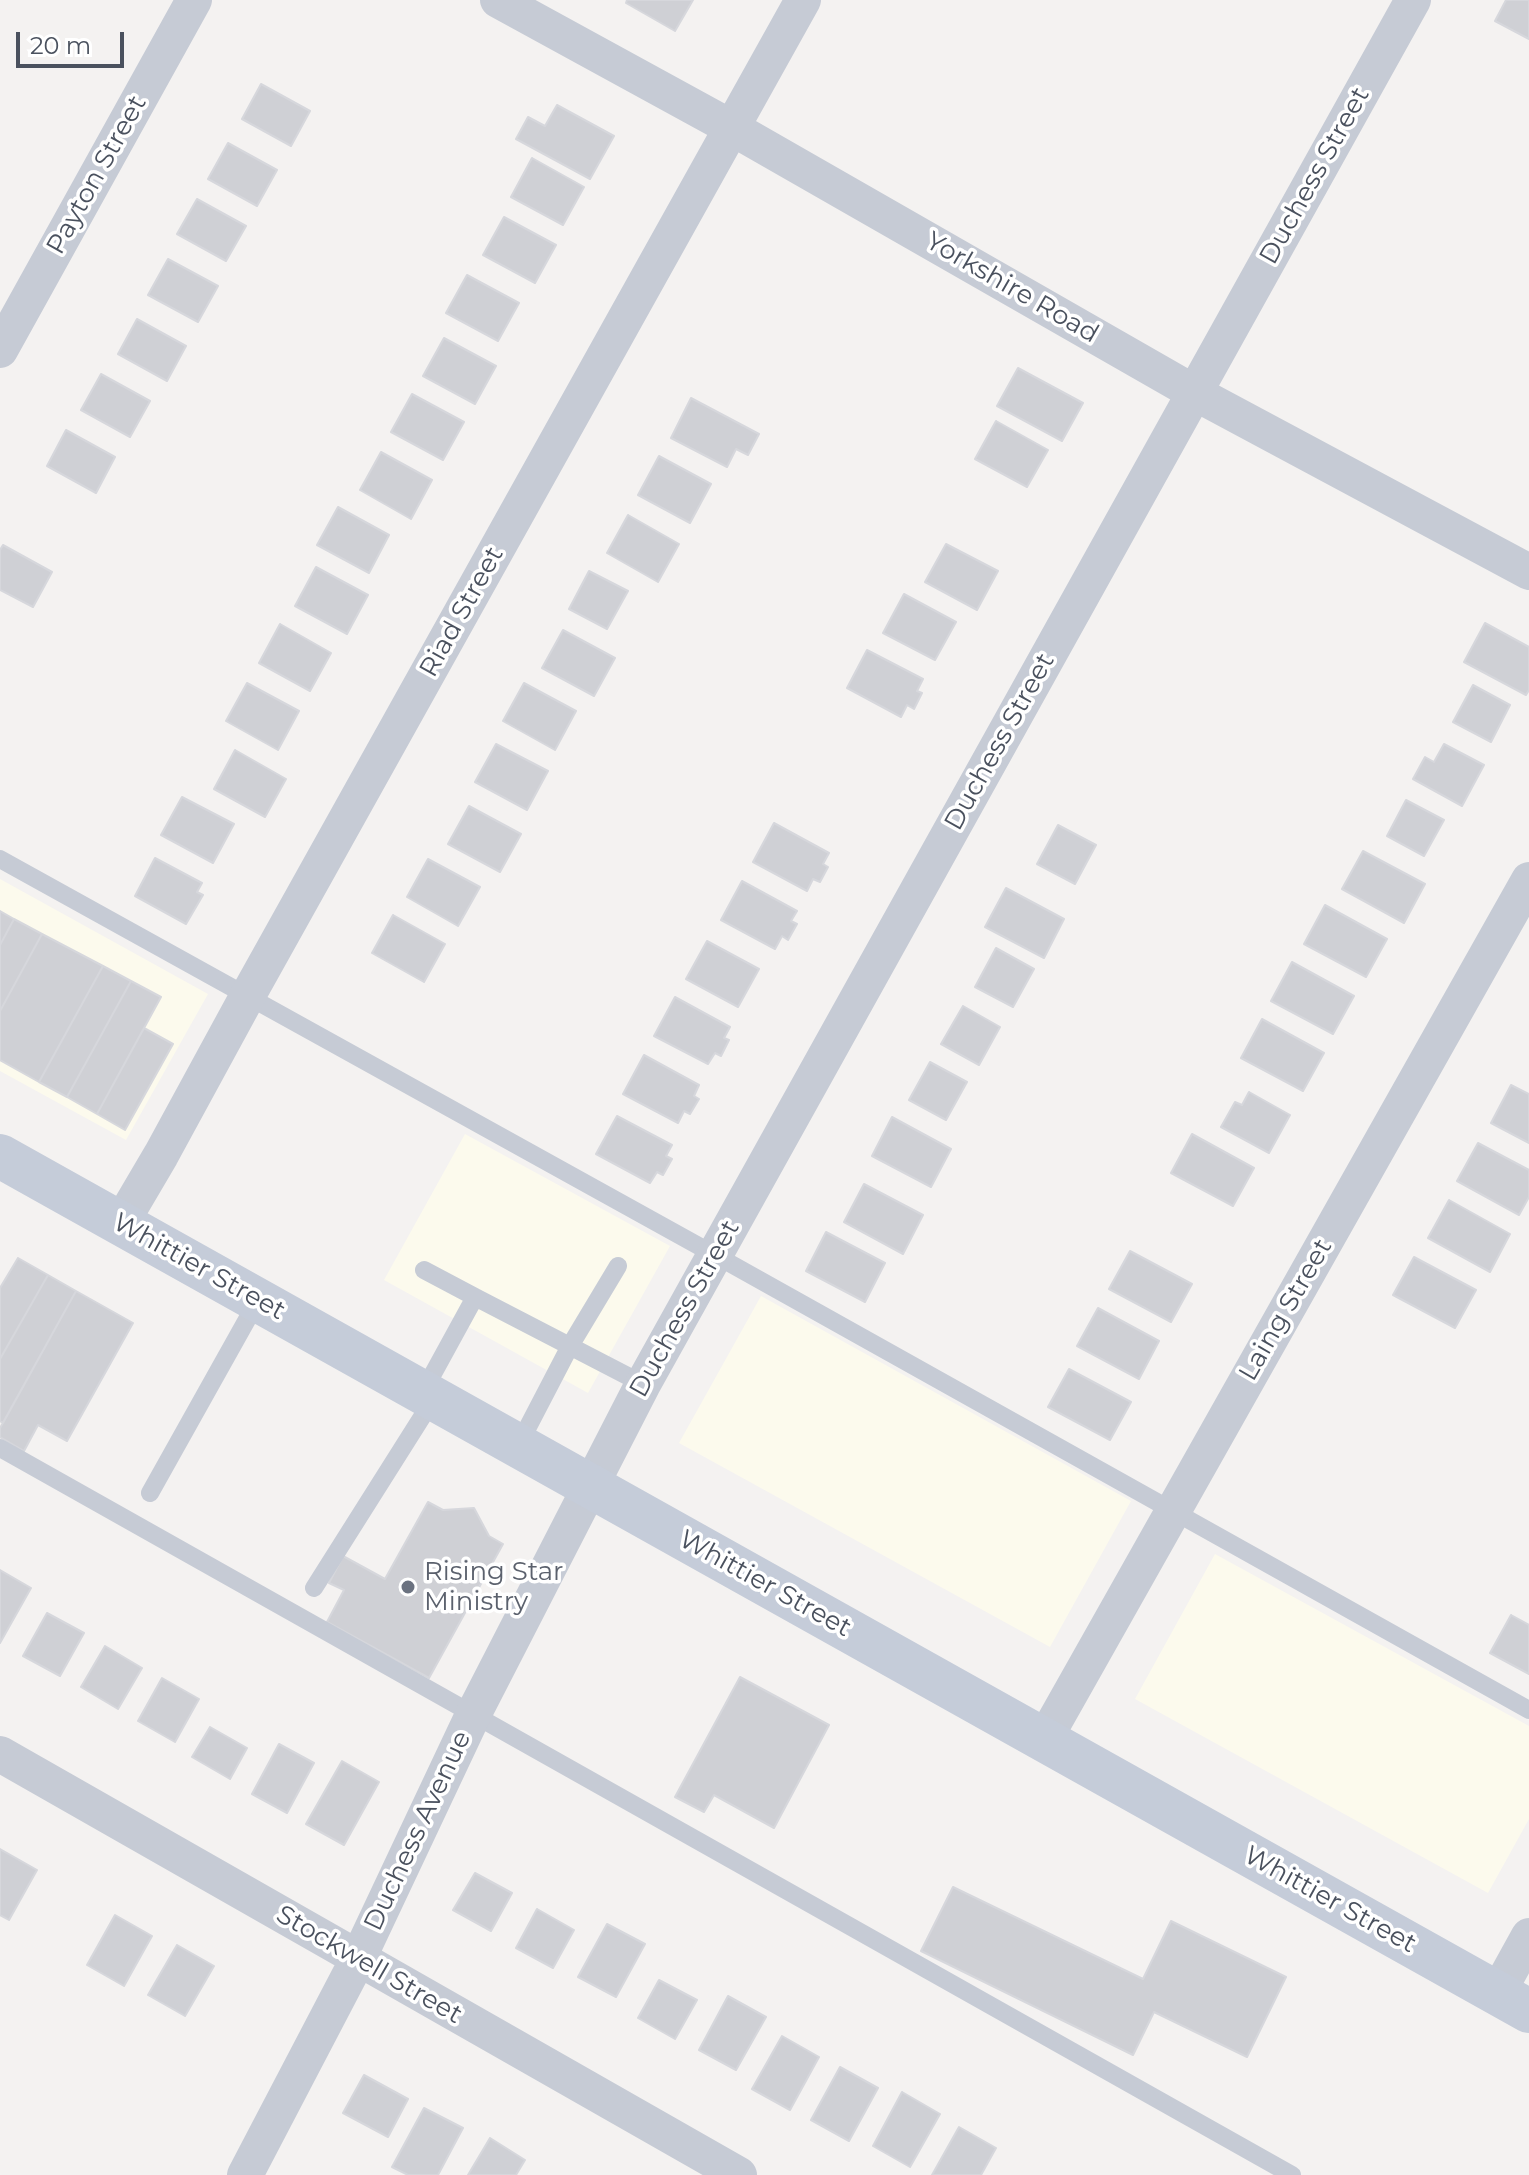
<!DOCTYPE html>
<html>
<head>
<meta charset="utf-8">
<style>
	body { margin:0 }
	#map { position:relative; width:1529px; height:2175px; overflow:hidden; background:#f4f2f1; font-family:Montserrat,sans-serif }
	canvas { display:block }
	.scale { position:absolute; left:16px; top:32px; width:108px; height:36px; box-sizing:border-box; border:4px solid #4a515e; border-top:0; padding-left:10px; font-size:24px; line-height:28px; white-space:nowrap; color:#4a515e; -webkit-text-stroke:6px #fff; paint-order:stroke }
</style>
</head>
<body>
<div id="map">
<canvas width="1529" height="2175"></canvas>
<div class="scale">20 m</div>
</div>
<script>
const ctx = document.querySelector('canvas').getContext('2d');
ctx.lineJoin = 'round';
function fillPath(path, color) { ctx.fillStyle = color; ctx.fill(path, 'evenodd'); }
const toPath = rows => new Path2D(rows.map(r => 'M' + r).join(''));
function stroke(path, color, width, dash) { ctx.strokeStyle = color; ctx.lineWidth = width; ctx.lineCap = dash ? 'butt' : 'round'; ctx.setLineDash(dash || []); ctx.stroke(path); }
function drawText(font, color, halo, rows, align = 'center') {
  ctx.font = font + ' Montserrat,sans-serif'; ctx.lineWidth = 7; ctx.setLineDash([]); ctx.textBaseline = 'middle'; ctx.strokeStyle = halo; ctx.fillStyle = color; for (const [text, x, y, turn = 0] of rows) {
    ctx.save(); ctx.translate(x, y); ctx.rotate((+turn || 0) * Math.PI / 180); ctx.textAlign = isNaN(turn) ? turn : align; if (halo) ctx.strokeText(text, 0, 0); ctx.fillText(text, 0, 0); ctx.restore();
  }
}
fillPath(toPath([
	[0,879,208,994,126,1140,0,1071],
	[465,1134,670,1246,588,1393,384,1280],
	[761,1296,1131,1501,1050,1647,679,1443],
	[1215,1554,1529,1726,1529,1819,1488,1893,1135,1699]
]), '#fcfaed');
const building = toPath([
	[627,0,693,0,675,31,626,3,627,0],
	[1506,0,1529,0,1529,39,1495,21,1506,0],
	[261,84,310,111,291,146,242,119,261,84],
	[557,105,614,136,590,179,516,139,528,117,545,126,557,105],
	[228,143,277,170,257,206,208,179,228,143],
	[532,158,584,187,563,225,511,197,532,158],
	[197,199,246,226,226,261,177,234,197,199],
	[504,217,556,245,535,283,483,255,504,217],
	[168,259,218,286,198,322,148,295,168,259],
	[467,275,519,303,498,341,446,313,467,275],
	[137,319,186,346,167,381,118,354,137,319],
	[444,338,496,366,475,404,423,376,444,338],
	[1018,368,1083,403,1062,441,997,406,1018,368],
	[101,374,150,401,130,437,81,410,101,374],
	[412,394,464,422,443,460,391,432,412,394],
	[691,398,759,434,748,455,736,449,727,467,671,438,691,398],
	[996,421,1048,450,1027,487,975,459,996,421],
	[66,430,115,457,96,493,47,466,66,430],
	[381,452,432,480,411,519,360,490,381,452],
	[659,456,711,484,690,523,638,495,659,456],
	[338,507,389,535,369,573,317,545,338,507],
	[628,515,679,544,658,582,607,553,628,515],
	[946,544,998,571,977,610,925,582,946,544],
	[3,545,52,572,33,607,0,590,0,550,3,545],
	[316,567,368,595,347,634,295,606,316,567],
	[589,571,628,591,607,629,569,609,589,571],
	[904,594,956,622,935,660,883,633,904,594],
	[1485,623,1529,647,1529,690,1526,695,1464,662,1485,623],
	[280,624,331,653,310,691,259,663,280,624],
	[563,630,615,658,594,696,542,668,563,630],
	[867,650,923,679,917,691,922,693,914,709,907,705,901,717,847,688,867,650],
	[247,683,299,711,278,750,226,721,247,683],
	[524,683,576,711,555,750,503,721,524,683],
	[1473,685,1510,705,1491,742,1453,722,1473,685],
	[496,744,548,771,527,810,475,782,496,744],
	[1444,744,1484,765,1462,806,1413,779,1425,757,1434,762,1444,744],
	[235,750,286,779,265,817,214,789,235,750],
	[182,797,234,824,213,863,161,835,182,797],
	[1406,800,1444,820,1424,856,1387,836,1406,800],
	[469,806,521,834,500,872,448,844,469,806],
	[774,823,829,853,823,864,828,867,820,882,813,879,807,891,753,862,774,823],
	[1058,825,1096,845,1075,884,1037,864,1058,825],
	[1363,851,1425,884,1404,923,1342,889,1363,851],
	[155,858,202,883,197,892,203,895,186,924,135,896,155,858],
	[428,859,480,887,458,926,407,897,428,859],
	[742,881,797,911,791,921,797,924,788,940,782,936,775,949,721,920,742,881],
	[1006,888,1064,919,1044,958,985,927,1006,888],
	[1325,905,1387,939,1366,977,1304,944,1325,905],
	[0,911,14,919,0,945,0,911],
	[393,915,445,944,424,982,372,953,393,915],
	[14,919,42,934,0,1011,0,945,14,919],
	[42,934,103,966,39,1082,0,1060,0,1011,42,934],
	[707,941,759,969,738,1007,686,979,707,941],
	[996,948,1034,969,1013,1007,975,987,996,948],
	[1292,962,1354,996,1333,1034,1271,1001,1292,962],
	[103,966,131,981,67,1097,39,1082,103,966],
	[131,981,161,997,97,1114,67,1097,131,981],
	[675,997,730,1027,724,1038,729,1040,721,1056,715,1053,708,1064,654,1036,675,997],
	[963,1006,1000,1027,979,1065,941,1044,963,1006],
	[1262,1019,1324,1053,1303,1091,1241,1058,1262,1019],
	[144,1028,173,1044,125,1130,97,1114,144,1028],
	[644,1055,699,1085,694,1096,699,1099,690,1114,684,1111,678,1123,623,1094,644,1055],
	[930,1062,967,1082,946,1120,909,1100,930,1062],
	[1511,1085,1529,1094,1529,1143,1491,1123,1511,1085],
	[1249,1092,1290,1115,1269,1153,1221,1127,1235,1102,1242,1105,1249,1092],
	[617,1116,672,1145,666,1156,672,1159,663,1175,657,1172,650,1183,596,1154,617,1116],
	[892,1117,951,1149,931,1187,872,1156,892,1117],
	[1192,1134,1254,1168,1233,1206,1171,1173,1192,1134],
	[1478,1143,1529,1170,1529,1197,1519,1215,1457,1181,1478,1143],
	[864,1184,923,1215,903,1254,844,1222,864,1184],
	[1449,1200,1510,1234,1490,1272,1428,1238,1449,1200],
	[826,1232,885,1263,865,1302,806,1271,826,1232],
	[1130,1251,1192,1284,1171,1322,1109,1289,1130,1251],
	[1414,1257,1476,1290,1455,1328,1393,1295,1414,1257],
	[18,1258,48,1275,0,1359,0,1288,18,1258],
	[48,1275,76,1291,3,1423,0,1421,0,1359,48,1275],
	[76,1291,133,1323,67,1441,38,1425,24,1451,0,1437,0,1428,76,1291],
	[1098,1308,1159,1341,1139,1379,1077,1346,1098,1308],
	[1069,1369,1131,1402,1110,1440,1048,1407,1069,1369],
	[428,1502,443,1510,474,1508,489,1536,503,1544,429,1678,327,1622,344,1590,329,1583,343,1556,385,1579,428,1502],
	[0,1570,31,1588,0,1643,0,1570],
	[47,1613,84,1633,60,1676,23,1656,47,1613],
	[1511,1615,1529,1625,1529,1674,1490,1653,1511,1615],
	[105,1646,142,1668,118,1709,81,1687,105,1646],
	[740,1677,829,1725,774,1828,714,1795,704,1812,675,1797,740,1677],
	[162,1678,199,1699,175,1742,138,1721,162,1678],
	[210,1727,247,1748,230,1779,192,1757,210,1727],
	[279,1744,314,1763,287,1813,252,1794,279,1744],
	[342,1761,379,1782,344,1845,306,1824,342,1761],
	[0,1849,37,1870,9,1920,0,1915,0,1849],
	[475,1873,512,1893,491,1931,453,1910,475,1873],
	[953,1887,1143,1979,1171,1921,1286,1977,1247,2057,1154,2012,1133,2055,921,1951,953,1887],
	[537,1909,574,1930,553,1968,516,1948,537,1909],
	[115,1915,152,1936,124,1986,87,1965,115,1915],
	[607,1924,645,1944,616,1997,578,1977,607,1924],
	[177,1945,214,1966,185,2016,148,1995,177,1945],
	[659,1980,697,2000,675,2039,638,2018,659,1980],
	[728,1996,766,2017,736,2070,699,2050,728,1996],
	[782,2036,819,2057,790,2110,752,2089,782,2036],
	[840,2067,878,2088,849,2141,811,2120,840,2067],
	[364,2075,408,2099,388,2137,343,2113,364,2075],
	[902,2092,940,2114,910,2167,873,2146,902,2092],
	[424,2108,463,2128,438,2175,408,2175,392,2167,424,2108],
	[959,2127,996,2148,981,2175,932,2175,959,2127],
	[490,2138,525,2160,516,2175,468,2175,490,2138]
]);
fillPath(building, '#cfd0d5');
stroke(building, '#d6d7dc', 2);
stroke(toPath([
	[0,859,715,1255,1529,1710],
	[424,1270,475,1297],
	[423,1392,475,1297,643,1384],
	[518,1446,570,1346,618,1266],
	[0,1448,1292,2175],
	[150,1493,258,1300],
	[314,1588,434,1398]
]), '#c6cbd5', 18);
stroke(toPath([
	[498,0,732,128,1195,393,1529,572],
	[0,350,194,0],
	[121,1223,161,1155,247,997,803,0],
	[1044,1740,1529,880],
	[0,1754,739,2175],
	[1497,1994,1529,1936],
	[245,2175,358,1959,474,1713,643,1384,1413,0]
]), '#c6cbd5', 36);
stroke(toPath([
	[0,1156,1529,2011]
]), '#c5ccd9', 44);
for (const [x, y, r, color] of [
	[408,1587,8,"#6b7280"]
]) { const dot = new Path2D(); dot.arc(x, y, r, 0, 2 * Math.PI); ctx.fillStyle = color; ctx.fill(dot); stroke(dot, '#fff', 3); }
drawText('26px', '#4a515e', '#fff', [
	["Payton Street",97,175,-61],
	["Duchess Street",1315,176,-61],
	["Yorkshire Road",1012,288,30],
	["Riad Street",462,612,-61],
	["Duchess Street",1000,742,-61],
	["Whittier Street",199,1267,29],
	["Duchess Street",685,1309,-61],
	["Laing Street",1286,1310,-60],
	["Whittier Street",765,1584,29],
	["Duchess Avenue",418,1831,-65],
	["Whittier Street",1330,1900,29],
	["Stockwell Street",369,1965,30]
]);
drawText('26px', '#5b616d', '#fff', [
	["Rising Star",424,1572],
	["Ministry",424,1602]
], 'left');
</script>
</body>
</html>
